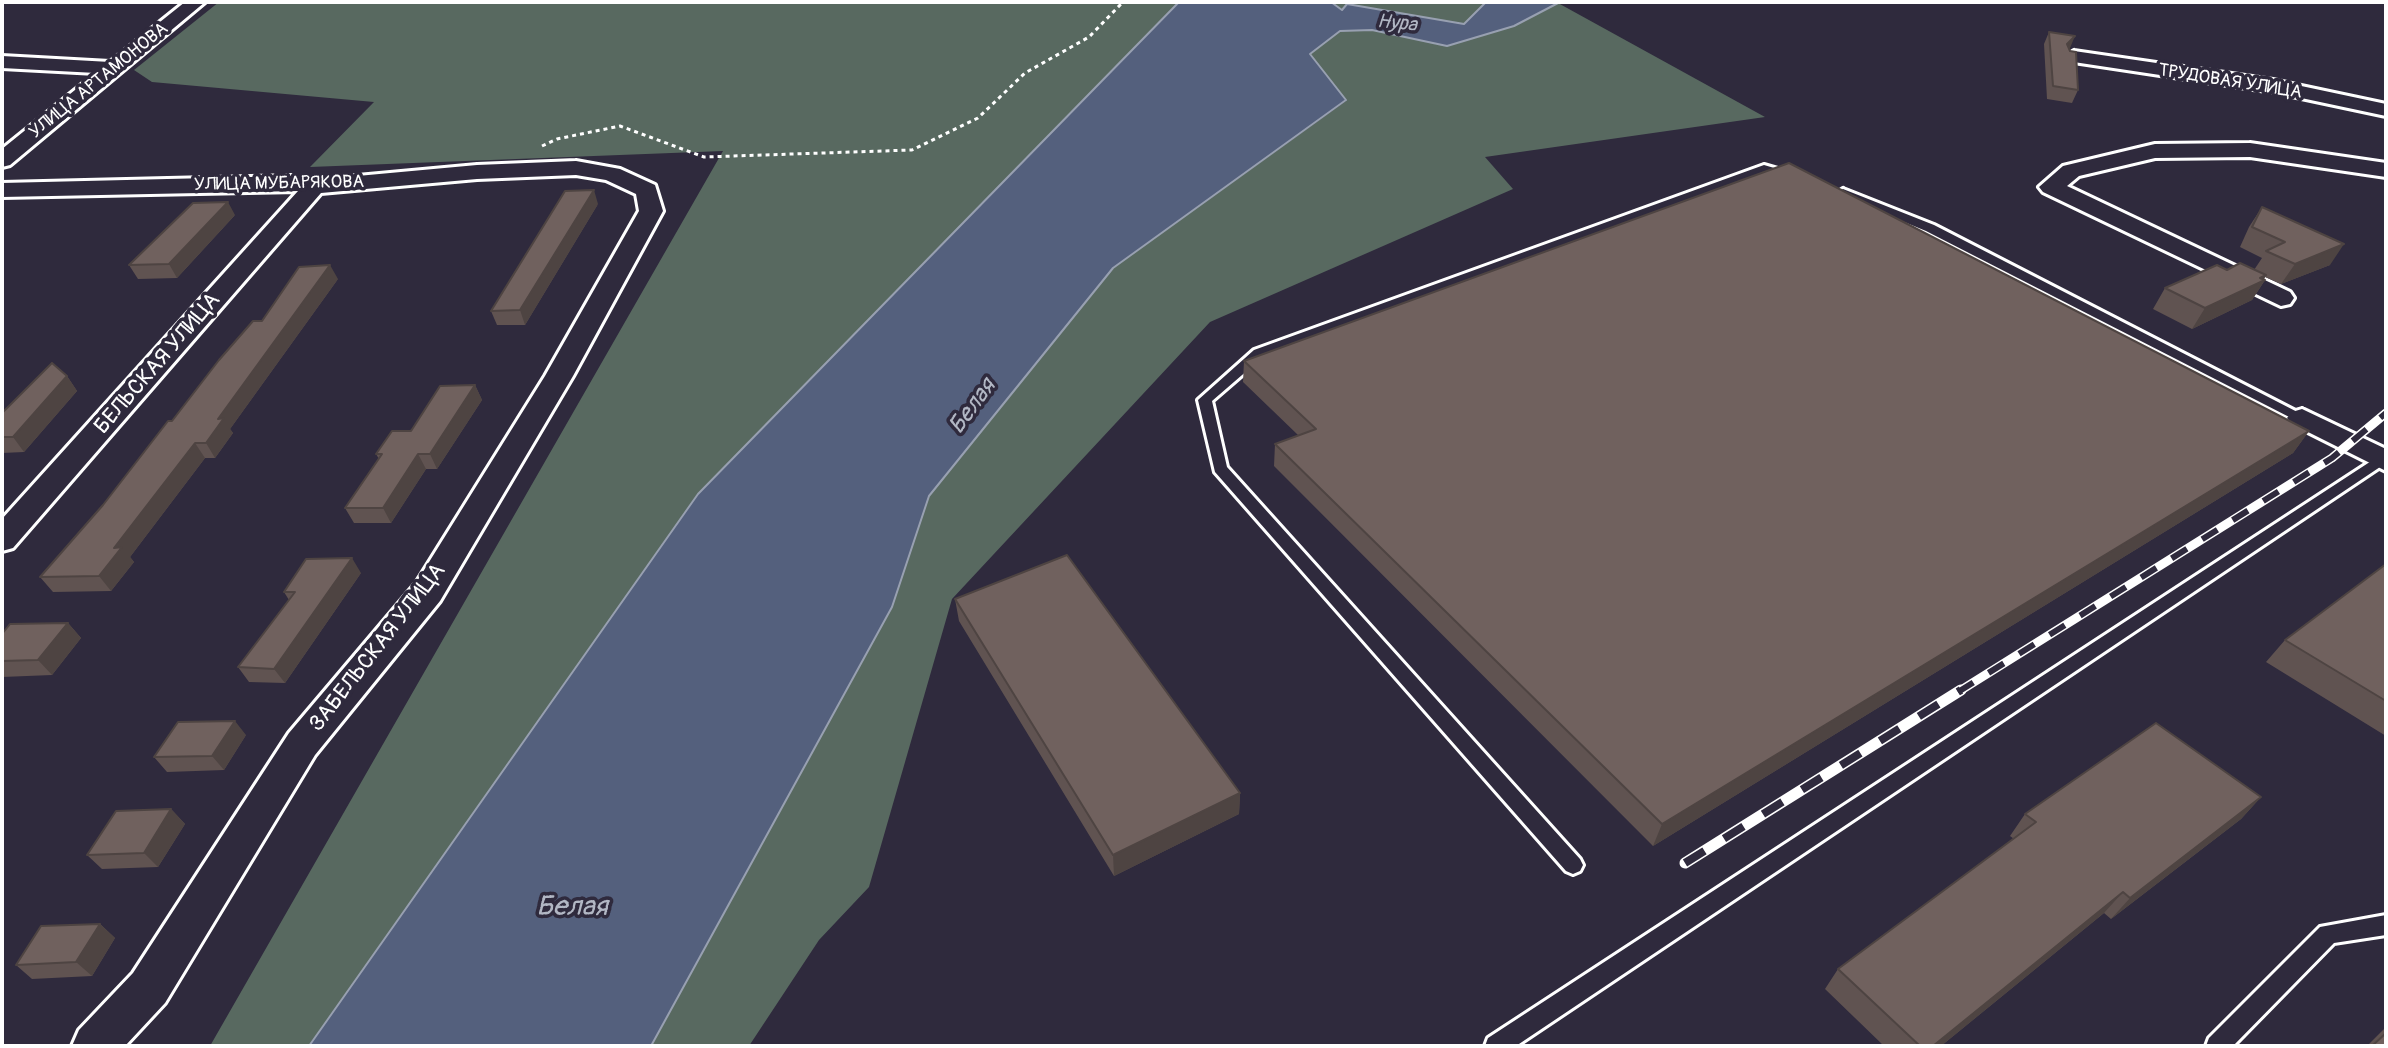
<!DOCTYPE html>
<html>
<head>
<meta charset="utf-8">
<style>
	body { margin:0 }
	#map { position:relative; width:2388px; height:1048px; overflow:hidden; background:#2f2a3d; font-family:Pangolin,sans-serif }
	canvas { display:block }
	.frame { position:absolute; inset:0; border:4px solid #fff; pointer-events:none }
</style>
</head>
<body>
<div id="map">
<canvas width="2388" height="1048"></canvas>
<div class="frame"></div>
</div>
<script>
const ctx = document.querySelector('canvas').getContext('2d');
ctx.lineJoin = 'round';
function fillPath(path, color) { ctx.fillStyle = color; ctx.fill(path, 'evenodd'); }
const toPath = rows => new Path2D(rows.map(r => 'M' + r).join(''));
function stroke(path, color, width, dash) { ctx.strokeStyle = color; ctx.lineWidth = width; ctx.lineCap = dash ? 'butt' : 'round'; ctx.setLineDash(dash || []); ctx.stroke(path); }
function drawText(font, color, halo, rows, align = 'center') {
  ctx.font = font + ' Pangolin,sans-serif'; ctx.lineWidth = 7; ctx.setLineDash([]); ctx.textBaseline = 'middle'; ctx.strokeStyle = halo; ctx.fillStyle = color; for (const [text, x, y, turn = 0] of rows) {
    ctx.save(); ctx.translate(x, y); ctx.rotate((+turn || 0) * Math.PI / 180); ctx.textAlign = isNaN(turn) ? turn : align; if (halo) ctx.strokeText(text, 0, 0); ctx.fillText(text, 0, 0); ctx.restore();
  }
}
fillPath(toPath([
	[219,2,1179,2,698,494,309,1046,210,1046,723,151,310,167,374,102,152,82,134,70],
	[1331,2,1502,2,1471,27,1343,10],
	[1558,3,1765,117,1485,157,1513,189,1210,322,952,599,869,887,819,940,749,1046,651,1046,892,607,929,496,1113,268,1346,101,1310,54,1340,31,1372,30,1447,46,1514,26]
]), '#586960');
const water = toPath([
	[1179,2,1331,2,1342,10,1347,4,1464,24,1486,2,1560,2,1514,26,1447,46,1372,30,1340,31,1310,54,1346,100,1113,268,929,496,892,607,651,1046,309,1046,698,494,1179,2]
]);
fillPath(water, '#54607d');
stroke(water, '#98a0b1', 2);
const lane = toPath([
	[1764,165,1798,175,1792,178,1765,172,1264,356,1212,401,1227,467,1580,859,1583,865,1580,871,1573,874,1566,871,1215,472,1198,400,1254,350,1764,165],
	[1843,189,1934,225,2309,418,2307,421,2297,421,1926,231,1839,195,1837,193,1843,189],
	[2382,454,2386,455,2386,463,1516,1046,1485,1046,1488,1038,2382,454],
	[2386,915,2386,935,2334,943,2233,1046,2206,1046,2209,1038,2320,927,2386,915]
]);
const street = toPath([
	[185,2,205,2,10,165,2,167,2,149,96,73,2,68,2,56,110,62,185,2],
	[2074,51,2273,80,2386,104,2386,116,2273,92,2067,61,2064,57,2074,51],
	[2250,143,2386,163,2386,177,2250,157,2155,158,2079,176,2067,186,2290,292,2294,298,2290,304,2281,306,2043,192,2039,187,2063,166,2155,144,2250,143],
	[576,161,620,169,655,185,663,211,573,376,440,601,315,755,165,1003,125,1046,72,1046,79,1030,133,973,289,733,416,583,545,376,639,211,636,194,606,180,576,175,477,179,321,193,13,548,2,551,2,519,298,191,2,197,2,183,292,176,314,180,477,165,576,161],
	[2302,409,2386,449,2386,471,2292,424,2287,418,2292,412,2302,409]
]);
stroke(lane, '#fff', 6);
stroke(street, '#fff', 6);
stroke(toPath([
	[542,146,557,139,620,126,704,157,912,150,978,118,1025,73,1089,37,1123,2]
]), '#fff', 3, [4, 4]);
fillPath(lane, '#2f2a3d');
fillPath(street, '#2f2a3d');
const railFar1 = toPath([
	[1958,692,2332,458,2386,413]
]);
const rail = toPath([
	[1685,863,1961,690]
]);
stroke(railFar1, '#fff', 9);
stroke(rail, '#fff', 11);
stroke(railFar1, '#2f2a3d', 6, [18]);
stroke(rail, '#2f2a3d', 8, [23]);
fillPath(toPath([
	[2049,32,2069,48,2078,90,2072,103,2047,99,2044,44],
	[598,204,525,325,497,325,491,311],
	[2262,207,2330,265,2281,284,2265,277,2264,279,2265,280,2252,300,2192,329,2153,309,2165,288,2254,270,2262,258,2240,247,2249,227],
	[235,215,177,278,138,279,129,265],
	[338,279,230,429,233,433,215,458,205,458,130,557,134,562,111,591,53,592,40,577,103,505,172,421,262,321],
	[1244,361,2309,431,2293,453,1653,846,1274,466,1275,444,1298,435,1243,382],
	[67,376,77,391,24,452,2,453,2,413],
	[475,385,482,400,437,469,426,469,391,523,354,523,345,508,379,459,376,454],
	[2386,564,2386,736,2266,662,2285,640],
	[361,573,285,683,249,682,238,667,289,600,284,592],
	[955,599,1240,793,1239,814,1114,876,959,621],
	[68,623,81,638,52,675,2,677,2,634],
	[246,735,224,770,167,772,154,757],
	[2261,797,2241,819,2111,919,2104,913,1941,1046,1884,1046,1825,989,1838,969,2014,839,2010,836,2025,814],
	[171,809,185,824,158,867,102,869,87,855],
	[100,924,115,938,92,976,32,979,16,965],
	[2386,1027,2386,1046,2367,1046]
]), '#605351');
fillPath(toPath([
	[2075,36,2070,48,2061,56,2067,44],
	[594,190,598,204,525,325,520,310],
	[228,202,235,215,177,278,169,264],
	[2344,244,2330,265,2281,284,2295,264],
	[330,265,338,279,230,429,233,433,215,458,206,443,218,419],
	[2266,275,2263,281,2265,280,2252,300,2192,329,2205,308],
	[67,376,77,391,24,452,13,437],
	[475,385,482,400,437,469,430,454],
	[2309,431,2293,453,1653,846,1662,824],
	[195,443,205,458,130,557,134,562,111,591,99,576,114,548],
	[418,454,426,469,391,523,383,508],
	[352,558,361,573,285,683,274,669],
	[68,623,81,638,52,675,38,660],
	[235,721,246,735,224,770,212,756],
	[1240,793,1239,814,1114,876,1113,855],
	[2261,797,2241,819,2111,919,2130,898],
	[171,809,185,824,158,867,144,853],
	[2123,892,2104,913,1941,1046,1933,1046],
	[100,924,115,938,92,976,76,962]
]), '#4e4442');
const building = toPath([
	[2049,32,2075,36,2067,44,2070,51,2076,52,2078,90,2053,86,2049,32],
	[1789,163,2309,431,1662,824,1275,444,1316,429,1244,361,1789,163],
	[594,190,520,310,491,311,565,191,594,190],
	[228,202,169,264,129,265,193,203,228,202],
	[2262,207,2344,244,2295,264,2266,251,2285,242,2252,227,2262,207],
	[2240,263,2266,275,2260,278,2265,280,2205,308,2165,288,2217,265,2227,270,2240,263],
	[330,265,218,419,224,418,206,443,195,443,114,548,122,547,99,576,40,577,103,505,168,421,172,421,219,360,253,321,262,321,299,267,330,265],
	[52,363,67,376,13,437,2,437,2,413,52,363],
	[475,385,430,454,418,454,383,508,345,508,382,454,376,454,392,431,411,431,440,386,475,385],
	[1067,555,1240,793,1113,855,955,599,1067,555],
	[352,558,274,669,238,667,295,592,284,592,306,559,352,558],
	[2386,564,2386,701,2285,640,2386,564],
	[68,623,38,660,2,661,2,634,10,624,68,623],
	[235,721,212,756,154,757,178,722,235,721],
	[2156,723,2261,797,2130,898,2123,892,1933,1046,1920,1046,1838,969,2036,822,2025,814,2156,723],
	[171,809,144,853,87,855,116,811,171,809],
	[100,924,76,962,16,965,41,926,100,924],
	[2386,1033,2386,1046,2372,1046,2386,1033]
]);
fillPath(building, '#70615e');
stroke(building, '#4e4442', 2);
drawText('18px', '#fff', '#2f2a3d', [
	["УЛИЦА АРТАМОНОВА",99,81,-39],
	["ТРУДОВАЯ УЛИЦА",2230,82,9],
	["УЛИЦА МУБАРЯКОВА",279,184,-1]
]);
drawText('italic 20px', '#b2b7c4', '#2f2a3d', [
	["Нура",1397,24,6]
]);
drawText('22px', '#fff', '#2f2a3d', [
	["БЕЛЬСКАЯ УЛИЦА",158,364,-49],
	["ЗАБЕЛЬСКАЯ УЛИЦА",378,648,-52]
]);
drawText('italic 24px', '#b2b7c4', '#2f2a3d', [
	["Белая",973,407,-54]
]);
drawText('italic 28px', '#b2b7c4', '#2f2a3d', [
	["Белая",572,908]
]);
</script>
</body>
</html>
